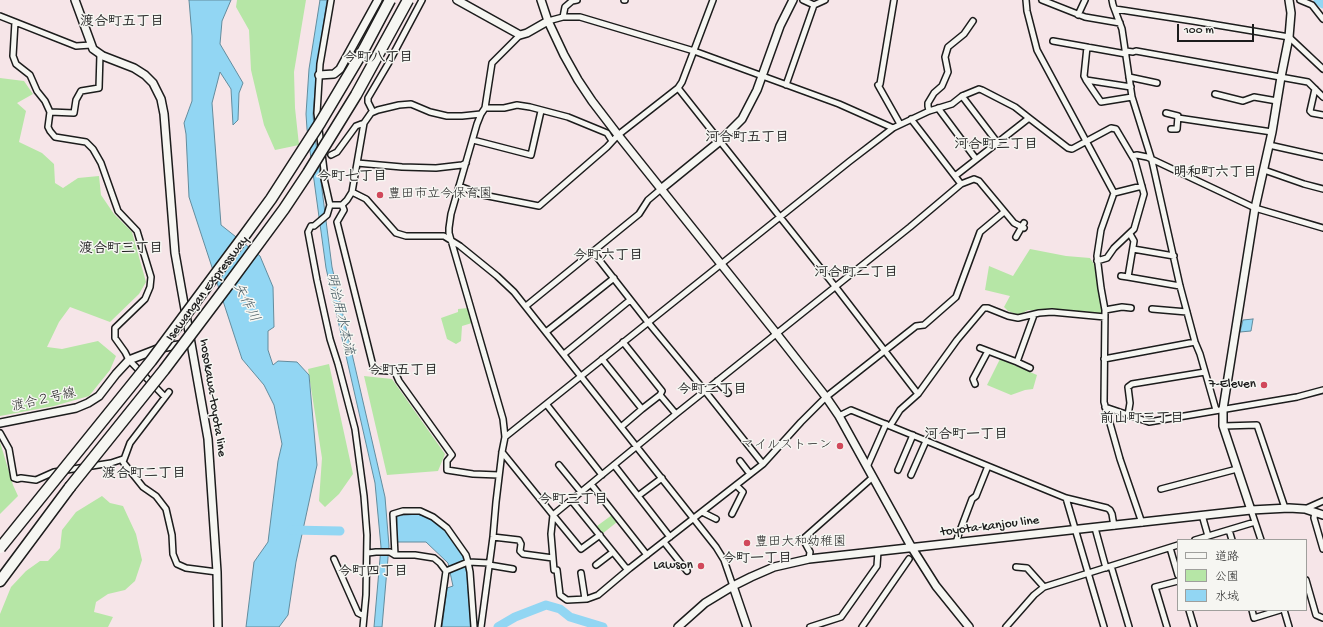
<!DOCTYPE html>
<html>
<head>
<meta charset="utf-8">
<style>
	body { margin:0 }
	#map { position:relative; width:1323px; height:627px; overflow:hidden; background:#f6e5e8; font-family:"Gochi Hand","Klee One",sans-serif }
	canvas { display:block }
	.legend { position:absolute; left:1177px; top:539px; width:130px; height:72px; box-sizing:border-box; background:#f6f6f2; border:1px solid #9f9f9c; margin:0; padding:5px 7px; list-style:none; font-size:12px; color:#1c1c1c }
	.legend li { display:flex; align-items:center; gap:8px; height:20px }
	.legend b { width:20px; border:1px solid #9f9f9c }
	.scale { position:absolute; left:1177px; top:24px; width:77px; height:18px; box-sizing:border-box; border:2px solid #1c1c1c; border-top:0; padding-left:5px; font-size:12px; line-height:14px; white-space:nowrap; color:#1c1c1c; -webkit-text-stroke:3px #f6f6f2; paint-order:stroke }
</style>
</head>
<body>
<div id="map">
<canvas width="1323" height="627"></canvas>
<ul class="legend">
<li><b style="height:5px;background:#f6f6f2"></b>道路</li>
<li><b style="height:11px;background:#b6e6a6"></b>公園</li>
<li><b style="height:11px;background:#92d6f3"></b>水域</li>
</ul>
<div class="scale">100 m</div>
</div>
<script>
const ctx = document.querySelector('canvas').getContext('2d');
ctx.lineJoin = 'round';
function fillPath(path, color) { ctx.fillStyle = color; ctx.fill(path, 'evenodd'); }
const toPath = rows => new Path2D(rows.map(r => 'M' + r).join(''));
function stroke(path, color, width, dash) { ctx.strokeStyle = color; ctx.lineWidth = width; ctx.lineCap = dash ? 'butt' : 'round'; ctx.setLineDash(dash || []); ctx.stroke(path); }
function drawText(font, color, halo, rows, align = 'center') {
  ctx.font = font + ' "Gochi Hand","Klee One",sans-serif'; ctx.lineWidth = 3; ctx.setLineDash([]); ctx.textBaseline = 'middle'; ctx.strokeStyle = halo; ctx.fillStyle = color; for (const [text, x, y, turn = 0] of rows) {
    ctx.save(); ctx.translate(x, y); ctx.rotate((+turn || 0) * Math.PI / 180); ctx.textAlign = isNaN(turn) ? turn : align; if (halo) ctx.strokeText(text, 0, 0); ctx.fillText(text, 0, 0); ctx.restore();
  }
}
fillPath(toPath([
	[237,0,306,0,294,72,295,108,299,145,275,150,264,125,251,70,249,30,236,7],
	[0,78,24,81,33,94,17,103,26,111,19,142,42,153,54,164,55,183,63,188,78,178,99,176,101,195,114,214,132,232,146,282,139,294,110,322,70,307,59,322,47,347,62,349,98,341,116,356,110,370,89,396,54,406,0,416],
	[1030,249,1066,256,1090,258,1094,264,1105,310,1101,314,1054,309,1038,311,1028,310,1019,315,1008,311,1004,307,1010,296,985,290,989,266,1013,276],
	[468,308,472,323,462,326,461,341,456,344,447,339,441,318,458,312,458,309],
	[1000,359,1037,375,1033,389,1025,390,1011,395,987,385],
	[329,364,353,474,339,494,325,507,319,501,322,458,308,369],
	[364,376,392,379,445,454,438,471,387,475],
	[0,442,13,485,18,496,0,514],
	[102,496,110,503,123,506,136,534,142,560,135,581,125,590,108,594,96,602,94,612,113,617,108,627,0,627,0,614,11,587,26,571,40,561,48,561,60,548,62,530,76,512],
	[612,515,617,522,602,534,597,526]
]), '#b6e6a6');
const water = toPath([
	[189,0,231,0,222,21,220,44,243,83,239,93,238,120,233,125,231,89,220,72,212,103,221,225,260,256,273,287,274,327,268,331,268,350,273,365,278,361,297,362,309,375,317,465,296,562,288,615,279,627,246,627,254,562,268,542,278,461,282,444,274,405,264,385,242,359,189,197,186,134,184,123,192,101,192,36,189,0],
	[320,0,327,0,317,69,313,114,314,128,332,267,385,497,389,546,382,627,374,627,381,547,375,483,326,268,307,129,306,114,309,69,320,0],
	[1253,319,1251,331,1240,332,1243,320,1253,319],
	[417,514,432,519,449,532,462,554,467,574,471,627,442,627,447,588,453,586,448,563,426,542,396,542,397,516,417,514]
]);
fillPath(water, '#92d6f3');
stroke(water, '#638c9d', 1);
stroke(toPath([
	[1318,0,1323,4],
	[291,530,340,531],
	[498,627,515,617,546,605,560,609,570,617,603,627]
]), '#92d6f3', 9);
const street = toPath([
	[624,0,625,0],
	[803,0,814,5,825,0],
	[894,0,880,84,878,85,900,124],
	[1026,0,1027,11,1037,50,1114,193,1101,230,1097,256,1101,288,1105,310,1104,402,1120,459,1142,523],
	[1042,0,1085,17,1120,23],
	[1112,0,1113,5,1122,29,1132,97,1152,161,1180,286,1195,342,1200,354,1216,410],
	[1300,0,1312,5,1323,19],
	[1115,9,1193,21,1289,37,1323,69],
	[1078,15,1085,0],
	[0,16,76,46,91,45],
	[563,17,565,7,572,1,577,0],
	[548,21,563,17,580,17,694,51,839,104,893,128],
	[15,22,13,56,16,64,30,75,37,91,45,101,50,112,48,127,50,131,55,137,86,142,93,149,101,163,118,211,137,231,151,277,150,287,145,299,115,328,115,338,125,352,129,360,165,397],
	[1053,41,1126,54],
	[1126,51,1133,52,1136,51,1308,82,1323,97],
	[1129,77,1157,83],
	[1086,80,1084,76,1087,47],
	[786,85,814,5],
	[1131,87,1086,80,1101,102,1132,97],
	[678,88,780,217,838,290,918,394],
	[1315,89,1310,111,1312,113,1323,115],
	[1215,94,1243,101,1254,97,1277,101],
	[962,96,997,142],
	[485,108,504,108,517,105,530,107,568,117,607,133,612,141],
	[938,108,976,159],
	[929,111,928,106,928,103,934,93,942,86,948,72,945,57,948,47,964,34,973,21],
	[50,112,74,113,76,100,81,91,99,88,100,54],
	[373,112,368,102,368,98,388,64,422,0],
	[1166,113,1178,116,1177,129,1171,129],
	[1178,118,1272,132],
	[911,119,961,184],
	[473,140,531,155,541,111],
	[1269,145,1323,157],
	[331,155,337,152,356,126,364,123],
	[357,163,402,167,436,168,462,165,466,163],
	[1264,170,1304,184,1323,189],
	[955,176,1029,118],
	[459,186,483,195,539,206,607,147,618,135,678,88,682,82,713,0],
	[352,192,366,199,396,233,406,236,444,236,460,246,497,276,514,292,716,547,724,560,733,586],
	[1114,193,1142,186],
	[330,205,323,174,324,170,317,113,320,64,331,0],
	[342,205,344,210,337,222,374,370,388,371,394,370,399,381,452,455,447,461,447,470,473,474,499,475],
	[1130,234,1134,241,1128,277,1180,286],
	[1016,237,1024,223],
	[1133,249,1174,256],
	[593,252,647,321,705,391,763,464],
	[1097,261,1107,258,1114,248,1134,229,1144,194,1135,161,1132,156],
	[1121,276,1128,277],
	[526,306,639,214,648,200,661,189],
	[1152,309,1187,312],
	[1105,310,1122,307,1131,308],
	[546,332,614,278],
	[980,348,1017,362,1034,315],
	[564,354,630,300],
	[602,359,642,409],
	[1104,359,1195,342],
	[1017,362,1030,368],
	[717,381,728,393],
	[975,384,973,379,988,351],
	[169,392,130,443,123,462,143,487,156,496,166,509,172,535,173,554,177,564,186,568,217,572],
	[660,395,676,414],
	[547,405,602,475],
	[1105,407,1149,422,1297,397,1323,390],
	[1128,415,1130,403,1128,387,1132,384,1205,372],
	[839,416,851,410,1066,498,1107,508,1110,510,1112,514,1114,526],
	[890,426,900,410,918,394,957,340,984,308,988,308,1008,316,1018,318,1039,313,1052,312,1105,317],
	[1223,426,1257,425,1285,508],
	[621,427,642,409,660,395,662,391,623,342],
	[0,433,9,449,14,478,17,479,21,478,36,480,54,472,111,463,123,459],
	[505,437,850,161,893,128,929,111,952,104,962,96,979,89,982,90,1015,107,1029,118,1068,148,1072,149,1111,128,1116,129,1132,156,1137,155,1147,157,1255,208,1323,228],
	[502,452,553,515,676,414,910,227,961,184,974,179,979,181,1014,223,1024,228],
	[740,461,750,474],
	[559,465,581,492],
	[614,465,670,537],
	[867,467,886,424],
	[898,470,913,435],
	[911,475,926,441],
	[591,484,647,555],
	[1161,489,1237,469],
	[638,496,662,478],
	[1066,498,1104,627],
	[571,500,626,568,630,568,763,464,801,422,826,397,916,326,924,325,956,297,980,232,1004,212],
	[1305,509,1323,501],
	[1251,510,1261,540],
	[702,512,716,519],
	[1315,512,1314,518,1323,549],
	[732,514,743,492,736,485],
	[553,515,551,534,554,570,557,570,560,595,567,600,587,599,598,595,630,568],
	[553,515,581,549,600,535],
	[1202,515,1208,536],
	[1095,528,1106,568],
	[1229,530,1232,540],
	[493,537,519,540,521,544,520,551,523,554,553,558],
	[1195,540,1255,522],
	[664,542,687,571],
	[956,543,958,536,972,499,976,496,988,466],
	[1170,548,1178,575],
	[368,553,376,552,390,552,395,555,415,555,434,558,440,563,446,571,438,627],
	[395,555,393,514,403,511,420,511,433,517,447,528,466,555,468,562,470,572,474,627],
	[334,559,358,613,364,616],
	[809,559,810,552,803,539,873,477],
	[489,565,513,569],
	[596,565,613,552],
	[1111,566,1129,627],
	[1016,567,1027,568,1044,587],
	[446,571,468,562,489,563],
	[581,573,585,599],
	[1306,580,1316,615,1323,618],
	[1189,610,1194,627],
	[1252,610,1254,618,1280,610],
	[1284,610,1289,627],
	[363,627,366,595,367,535,364,496,355,429,338,364,330,339,317,280,308,232,311,226,314,226,327,215,330,205,342,205,347,200,352,192,364,123,371,113,378,110,399,105,411,104,430,112,447,116,462,116,481,114],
	[481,627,493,537,496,502,502,452,505,437,503,419,451,240,449,233,449,228,451,214,477,124,481,114,485,108,492,63,520,35],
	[810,627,841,617,877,566,878,551],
	[862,627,909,559],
	[1006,627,1034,595,1044,587,1178,545],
	[1167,627,1155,587,1178,581]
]);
const secondary = toPath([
	[75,0,93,49,103,56,134,68,145,75,153,83,161,99,164,114,175,253,208,439,217,572,218,627],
	[457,0,520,35,527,33,548,21],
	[541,0,548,21,564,55,578,80,592,101,618,135,776,333,826,397,839,416,912,548,936,586,969,627],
	[319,75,334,74,340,69,378,0],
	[661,189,720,141,742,119,757,90,780,26,793,0],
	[0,423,76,408,88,403,99,396,116,374,129,360,160,348,185,344],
	[1251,510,1223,426,1223,409,1255,208,1272,132,1281,77,1289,37,1291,13,1289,0],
	[733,586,747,627],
	[678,627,705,603,733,586,751,577,774,567,809,559,1251,510,1289,508,1305,509,1323,515]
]);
const highway = toPath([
	[0,581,70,487]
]);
stroke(street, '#1c1c1c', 8);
stroke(secondary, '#1c1c1c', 10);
stroke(highway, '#1c1c1c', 13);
stroke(street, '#f6f6f2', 5);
stroke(secondary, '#f6f6f2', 7);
stroke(highway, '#f6f6f2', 10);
const highwayBridge = toPath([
	[70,487,164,370,225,289,284,209,308,173,356,95,408,0],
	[0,548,151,361,244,236,271,199,320,123,364,49,390,0]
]);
stroke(highwayBridge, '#1c1c1c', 13, []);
stroke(highwayBridge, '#f6f6f2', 10);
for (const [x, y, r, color] of [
	[380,195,4,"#d1495b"],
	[1264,385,4,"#d1495b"],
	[840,446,4,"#d1495b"],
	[747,543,4,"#d1495b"],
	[701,566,4,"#d1495b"]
]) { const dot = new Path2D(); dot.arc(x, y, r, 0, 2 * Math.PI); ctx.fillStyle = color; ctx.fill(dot); stroke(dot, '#f6f6f2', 1.5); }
drawText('13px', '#1c1c1c', '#f6f6f2', [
	["豊田市立今保育園",388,195,"left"],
	["7-Eleven",1256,385],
	["マイルストーン",832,446],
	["豊田大和幼稚園",755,543,"left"],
	["Lawson",693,566]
], 'right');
drawText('13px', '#1c1c1c', '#f6f6f2', [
	["Isewangan Expressway",208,289,-53],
	["hosokawa-toyota line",212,398,81],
	["渡合２号線",44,401,-13],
	["toyota-kanjou line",990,527,-7]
]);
drawText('bold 14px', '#1c1c1c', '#f6f6f2', [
	["渡合町五丁目",122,23],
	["今町八丁目",378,59],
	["河合町五丁目",747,139],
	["河合町三丁目",996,146],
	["明和町六丁目",1215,174],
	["今町七丁目",352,178],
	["渡合町三丁目",121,250],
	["今町六丁目",608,257],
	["河合町二丁目",856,274],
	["今町五丁目",403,372],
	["今町二丁目",712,391],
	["前山町三丁目",1142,420],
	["河合町一丁目",966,436],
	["渡合町二丁目",144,475],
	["今町三丁目",573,501],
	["今町一丁目",757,560],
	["今町四丁目",373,573]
]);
drawText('italic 14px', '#3f545c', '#f6f6f2', [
	["矢作川",245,303,63],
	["明治用水本流",339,314,77]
]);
</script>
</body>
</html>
